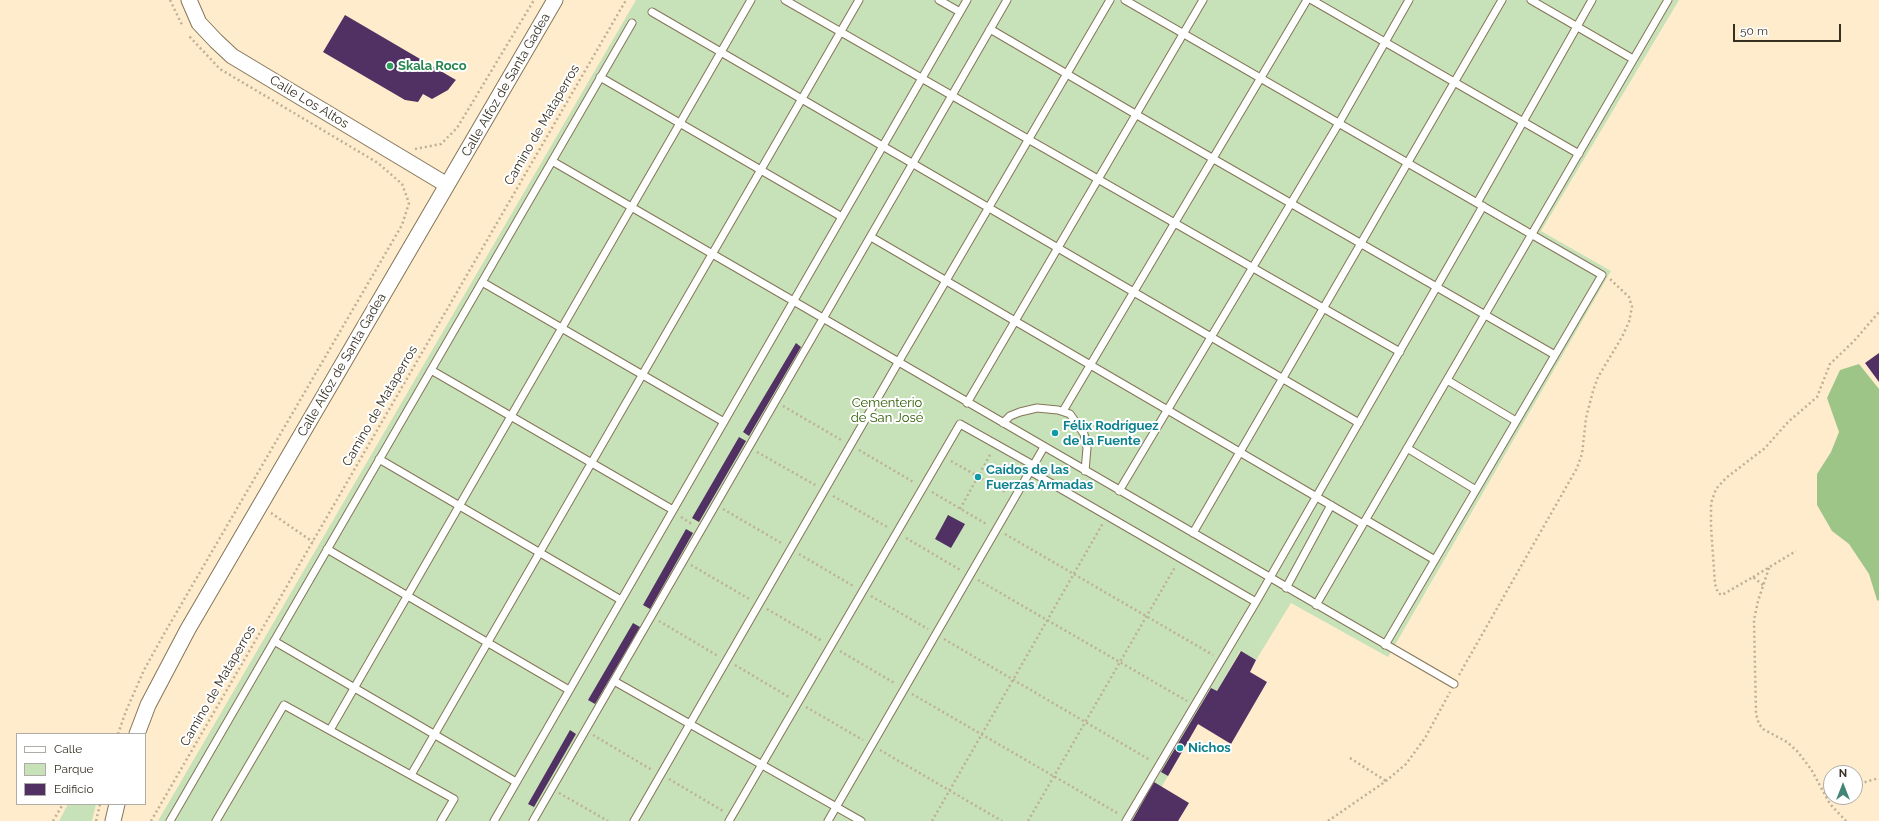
<!DOCTYPE html>
<html>
<head>
<meta charset="utf-8">
<style>
	body { margin:0 }
	#map { position:relative; width:1879px; height:821px; overflow:hidden; background:#feeccc; font-family:Raleway,sans-serif }
	canvas { display:block }
	.legend { position:absolute; left:16px; top:733px; width:130px; height:72px; box-sizing:border-box; background:#fff; border:1px solid #afaca7; margin:0; padding:5px 7px; list-style:none; font-size:12px; color:#362f22 }
	.legend li { display:flex; align-items:center; gap:8px; height:20px }
	.legend b { width:20px; border:1px solid #afaca7 }
	.north { position:absolute; left:1823px; top:765px; width:40px; height:40px; box-sizing:border-box; background:#fff; border:1px solid #afaca7; border-radius:50%; rotate:0deg; font-size:11px; font-weight:700; line-height:16px; text-align:center; color:#362f22 }
	.north::after { content:''; display:block; margin:auto; width:14px; height:18px; background:#438576; clip-path:polygon(50% 0,100% 100%,50% 72%,0 100%) }
	.scale { position:absolute; left:1733px; top:24px; width:108px; height:18px; box-sizing:border-box; border:2px solid #362f22; border-top:0; padding-left:5px; font-size:12px; line-height:14px; white-space:nowrap; color:#362f22; -webkit-text-stroke:3px #fff; paint-order:stroke }
</style>
</head>
<body>
<div id="map">
<canvas width="1879" height="821"></canvas>
<ul class="legend">
<li><b style="height:5px;background:#fff"></b>Calle</li>
<li><b style="height:11px;background:#c7e2b8"></b>Parque</li>
<li><b style="height:11px;background:#513164"></b>Edificio</li>
</ul>
<div class="north">N</div>
<div class="scale">50 m</div>
</div>
<script>
const ctx = document.querySelector('canvas').getContext('2d');
ctx.lineJoin = 'round';
function fillPath(path, color) { ctx.fillStyle = color; ctx.fill(path, 'evenodd'); }
const toPath = rows => new Path2D(rows.map(r => 'M' + r).join(''));
function stroke(path, color, width, dash) { ctx.strokeStyle = color; ctx.lineWidth = width; ctx.lineCap = dash ? 'butt' : 'round'; ctx.setLineDash(dash || []); ctx.stroke(path); }
function drawText(font, color, halo, rows, align = 'center') {
  ctx.font = font + ' Raleway,sans-serif'; ctx.lineWidth = 4; ctx.setLineDash([]); ctx.textBaseline = 'middle'; ctx.strokeStyle = halo; ctx.fillStyle = color; for (const [text, x, y, turn = 0] of rows) {
    ctx.save(); ctx.translate(x, y); ctx.rotate((+turn || 0) * Math.PI / 180); ctx.textAlign = isNaN(turn) ? turn : align; if (halo) ctx.strokeText(text, 0, 0); ctx.fillText(text, 0, 0); ctx.restore();
  }
}
fillPath(toPath([
	[636,0,1679,0,1541,231,1611,271,1388,657,1291,603,1256,660,1240,651,1142,821,158,821],
	[68,804,96,804,92,821,59,821]
]), '#c7e2b8');
fillPath(toPath([
	[1859,364,1879,389,1879,601,1877,600,1869,574,1849,544,1832,531,1817,505,1817,474,1831,452,1839,432,1827,398,1840,370]
]), '#9ec588');
fillPath(toPath([
	[345,15,456,80,455,81,448,90,432,99,423,94,418,102,405,100,323,52],
	[796,343,801,347,749,436,743,432],
	[1879,353,1879,382,1865,363],
	[739,437,746,441,699,522,692,518],
	[948,515,965,524,951,548,935,539],
	[686,529,693,533,650,609,643,605],
	[633,623,640,627,595,704,588,700],
	[1241,651,1256,660,1250,672,1267,682,1231,744,1198,724,1168,776,1161,772,1211,688,1217,691],
	[570,730,576,734,534,807,528,804],
	[1154,782,1189,803,1178,821,1132,821]
]), '#513164');
const lane = toPath([
	[785,0,1400,352],
	[939,0,960,12],
	[1125,0,1602,275,1385,645],
	[1312,0,1579,154],
	[1531,0,1633,59],
	[652,12,1359,423],
	[990,29,1137,115,1555,355],
	[600,77,842,217],
	[552,161,1454,684],
	[1477,203,1592,0],
	[871,237,1363,524],
	[482,282,724,422],
	[431,370,673,510],
	[1447,380,1516,421],
	[967,403,1203,0],
	[1063,411,1307,0],
	[1003,423,1010,416,1020,412,1037,408,1058,410,1070,414,1084,434,1087,448,1085,471],
	[1407,448,1476,490],
	[379,459,621,600],
	[1030,471,1256,602],
	[1119,491,1339,123,1409,0],
	[1366,520,1435,560],
	[1193,533,1502,0],
	[327,549,569,690],
	[1286,588,1331,505],
	[1316,605,1668,0],
	[274,641,516,782],
	[614,681,861,821],
	[330,730,751,0],
	[411,775,859,0],
	[170,821,632,23],
	[216,821,284,705,454,799,441,821],
	[494,821,967,0],
	[533,821,1007,0],
	[634,821,899,361,1110,0],
	[729,821,960,424,1033,465],
	[828,821,1044,447],
	[1126,821,1256,602,1483,206]
]);
const street = toPath([
	[189,0,199,23,216,41,232,56,447,185],
	[137,734,148,705,188,629,555,0],
	[113,821,117,804]
]);
stroke(lane, '#857558', 9);
stroke(street, '#857558', 17);
stroke(toPath([
	[170,0,183,27],
	[415,149,441,144,457,128,534,0],
	[783,406,843,441],
	[859,450,915,483],
	[757,452,817,486],
	[951,461,1007,493],
	[932,492,988,525],
	[833,496,889,528],
	[723,509,783,544],
	[960,509,991,453],
	[271,513,313,542],
	[681,517,692,524],
	[1005,534,1213,655],
	[906,538,962,571],
	[799,554,855,587],
	[691,565,751,600],
	[1769,568,1758,601,1754,620,1756,714,1759,724,1763,729,1787,742,1797,751,1811,769,1830,804,1846,821],
	[1753,577,1796,551],
	[978,580,1187,701],
	[1763,585,1753,577,1722,595,1718,593,1715,584,1711,527,1711,503,1716,489,1726,478,1765,448,1788,422,1817,397,1830,364,1854,341,1879,312],
	[871,596,928,629],
	[767,609,822,641],
	[659,621,718,656],
	[944,639,1150,760],
	[840,651,896,684],
	[735,665,789,697],
	[1459,675,1577,468,1582,454,1586,418,1593,391,1598,377,1622,337,1629,322,1632,307,1629,297,1610,279],
	[912,694,1119,814],
	[806,707,863,740],
	[118,734,126,711,144,670,164,634,402,225,409,203,402,184,378,163,220,69,189,36],
	[593,735,652,770],
	[880,750,1002,821],
	[1350,758,1386,781],
	[669,779,723,811],
	[1855,785,1879,778],
	[559,793,608,821],
	[1826,797,1831,795],
	[53,821,63,804],
	[96,821,100,804],
	[151,821,626,0],
	[932,821,1103,523],
	[1028,821,1175,567],
	[1328,821,1386,781,1406,764,1425,738,1450,692]
]), '#beaf95', 2.5, [2, 3]);
stroke(lane, '#fff', 7);
stroke(street, '#fff', 15);
for (const [x, y, r, color] of [
	[390,66,4,"#2e9e5b"],
	[1055,433,4,"#0f9aa8"],
	[978,477,4,"#0f9aa8"],
	[1180,748,4,"#0f9aa8"]
]) { const dot = new Path2D(); dot.arc(x, y, r, 0, 2 * Math.PI); ctx.fillStyle = color; ctx.fill(dot); stroke(dot, '#fff', 1.5); }
drawText('bold 13px', '#27864d', '#fff', [
	["Skala Roco",398,66]
], 'left');
drawText('13px', '#362f22', '#fff', [
	["Calle Alfoz de Santa Gadea",506,85,-60],
	["Calle Los Altos",309,102,31],
	["Camino de Mataperros",542,125,-60],
	["Calle Alfoz de Santa Gadea",342,365,-60],
	["Camino de Mataperros",380,406,-60],
	["Camino de Mataperros",218,686,-60]
]);
drawText('13px', '#2f5d03', '#fff', [
	["Cementerio",887,403],
	["de San José",887,418]
]);
drawText('bold 13px', '#0d838f', '#fff', [
	["Félix Rodríguez",1063,426],
	["de la Fuente",1063,441],
	["Caídos de las",986,470],
	["Fuerzas Armadas",986,485],
	["Nichos",1188,748]
], 'left');
</script>
</body>
</html>
